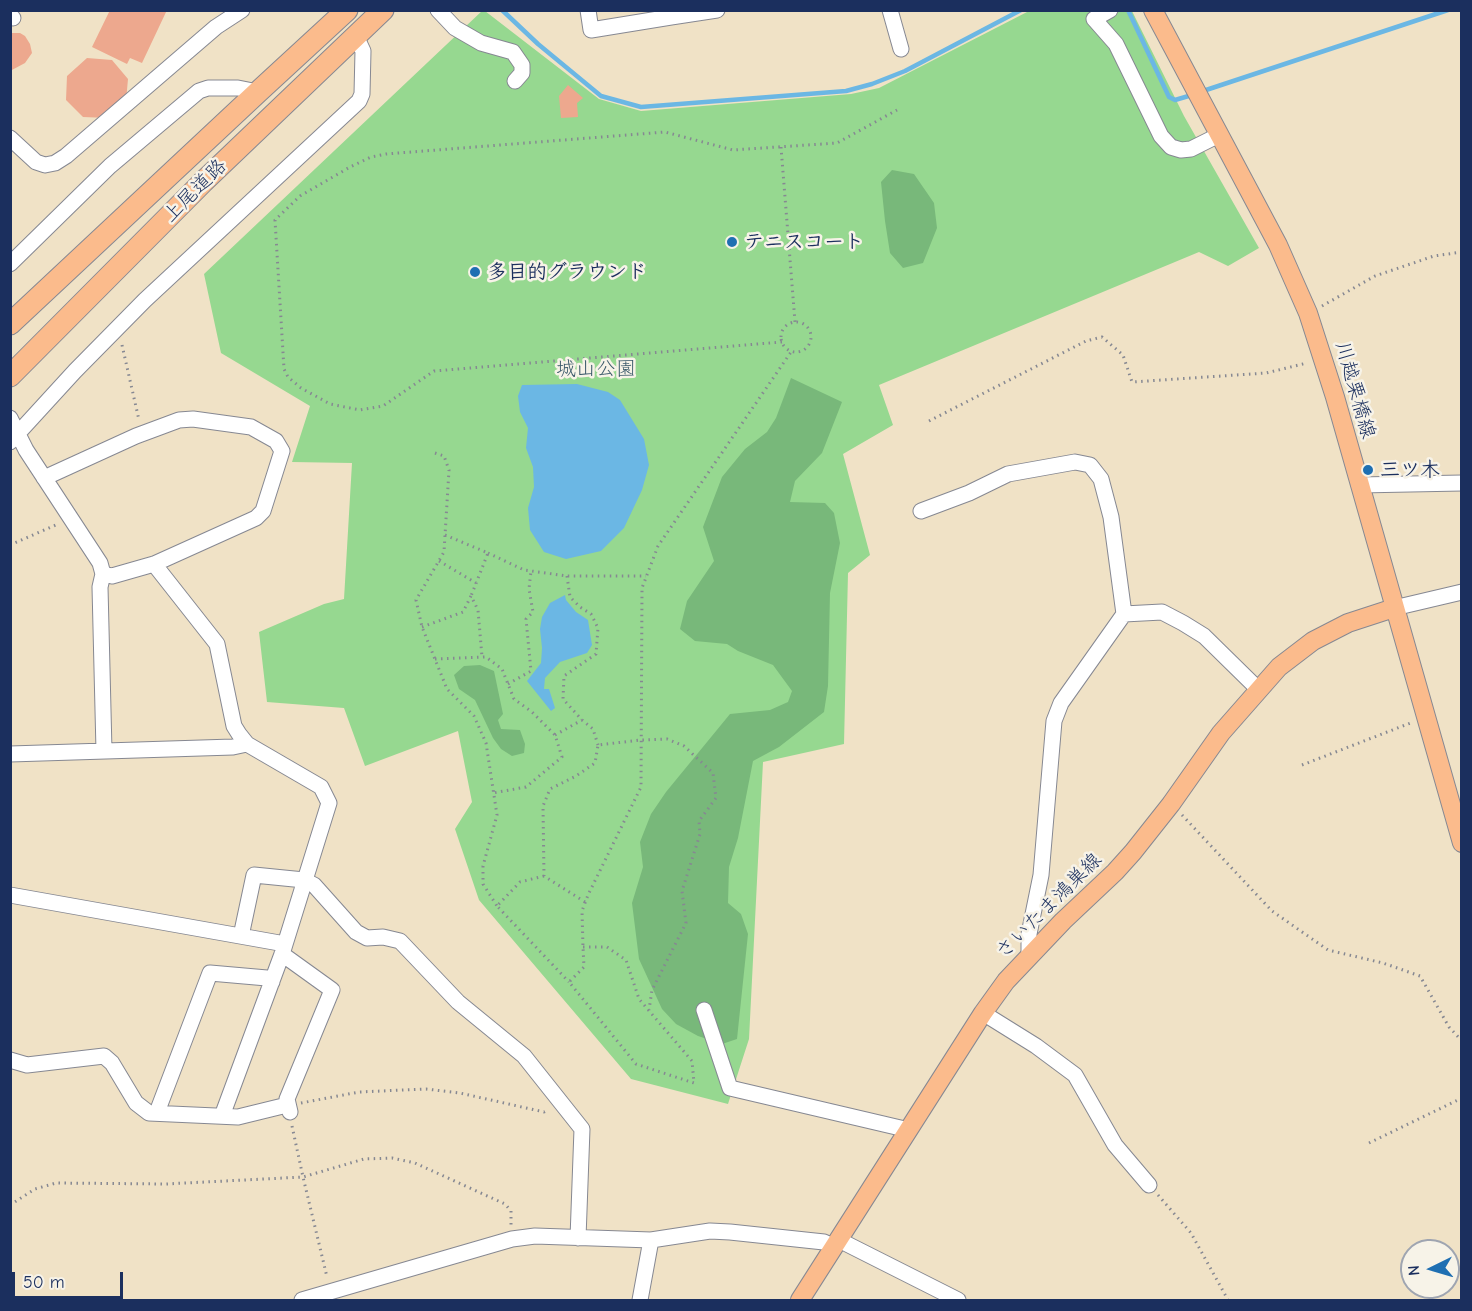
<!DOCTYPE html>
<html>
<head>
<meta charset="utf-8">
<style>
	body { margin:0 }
	#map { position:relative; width:1472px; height:1311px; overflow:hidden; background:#f0e2c6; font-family:"Comic Neue",sans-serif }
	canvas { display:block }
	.frame { position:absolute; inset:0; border:12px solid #1b2f5e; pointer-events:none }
	.north { position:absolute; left:1400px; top:1239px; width:60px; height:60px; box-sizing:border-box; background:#f7f3e8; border:2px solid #9fa5b1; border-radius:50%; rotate:265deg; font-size:16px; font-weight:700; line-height:24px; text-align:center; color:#1b2f5e }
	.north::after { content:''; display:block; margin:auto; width:21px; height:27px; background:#1f6fb2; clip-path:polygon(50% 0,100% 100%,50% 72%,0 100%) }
	.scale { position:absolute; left:12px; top:1272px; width:111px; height:27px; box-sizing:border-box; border:3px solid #1b2f5e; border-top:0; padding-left:8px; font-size:18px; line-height:21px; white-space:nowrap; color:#1b2f5e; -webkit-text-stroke:4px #f7f3e8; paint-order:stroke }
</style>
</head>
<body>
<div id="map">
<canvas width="1472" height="1311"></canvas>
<div class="frame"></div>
<div class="north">N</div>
<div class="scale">50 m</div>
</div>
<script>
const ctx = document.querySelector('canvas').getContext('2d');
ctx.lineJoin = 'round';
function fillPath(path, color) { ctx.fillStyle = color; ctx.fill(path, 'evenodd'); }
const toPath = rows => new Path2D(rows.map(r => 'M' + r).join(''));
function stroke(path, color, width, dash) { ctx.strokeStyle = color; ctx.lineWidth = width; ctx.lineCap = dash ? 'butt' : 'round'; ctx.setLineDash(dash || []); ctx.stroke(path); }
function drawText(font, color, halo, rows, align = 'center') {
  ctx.font = font + ' "Comic Neue","Klee One",sans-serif'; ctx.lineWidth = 5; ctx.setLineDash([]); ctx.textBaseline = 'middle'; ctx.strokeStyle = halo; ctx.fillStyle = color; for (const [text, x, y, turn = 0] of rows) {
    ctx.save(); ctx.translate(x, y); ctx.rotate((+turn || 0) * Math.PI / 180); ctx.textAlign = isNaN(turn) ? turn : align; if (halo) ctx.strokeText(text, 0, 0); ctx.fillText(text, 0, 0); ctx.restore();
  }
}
fillPath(toPath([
	[483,10,485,11,599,99,641,111,851,94,879,88,1029,11,1132,11,1184,116,1259,248,1228,266,1199,252,879,385,893,425,843,454,870,555,848,573,844,744,763,762,749,1039,728,1104,631,1079,479,900,455,829,472,802,458,731,365,766,344,708,267,702,259,632,324,604,344,599,352,463,292,462,310,406,221,353,204,274]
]), '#96d890');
fillPath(toPath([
	[892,170,914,174,934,203,937,228,923,263,903,268,890,253,885,221,881,182],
	[791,378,842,402,822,453,795,481,790,502,825,503,834,513,840,543,830,593,828,686,824,712,779,747,753,761,738,838,729,867,728,903,741,914,748,934,737,1039,722,1044,698,1036,676,1024,662,1009,639,959,632,903,643,867,640,842,651,814,666,792,730,714,770,710,788,702,792,691,773,665,738,651,727,644,695,641,680,629,687,601,714,561,703,527,722,477,745,449,767,432,776,418],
	[480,665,494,671,503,714,498,720,501,729,520,730,525,744,524,753,512,756,501,749,493,738,475,700,459,689,454,675,464,666]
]), '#78b87a');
fillPath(toPath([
	[577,384,608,392,620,400,644,439,649,465,642,490,624,528,601,551,566,559,544,552,530,530,528,508,534,487,533,467,526,448,528,428,520,412,518,396,522,385],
	[565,595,566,600,576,612,588,620,592,645,587,653,560,662,545,678,544,689,549,689,555,708,551,711,527,681,541,663,542,648,540,629,542,617,550,603]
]), '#6bb7e4');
stroke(toPath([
	[502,10,538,44,601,96,641,107,846,91,872,84,905,71,1021,10],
	[1128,10,1169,97,1175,100,1192,95],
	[1200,92,1448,10]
]), '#6bb7e4', 4.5);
fillPath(toPath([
	[110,10,167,10,142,63,130,58,127,64,92,47],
	[10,33,20,33,25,36,30,44,32,53,25,63,10,71],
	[87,58,112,60,128,79,126,101,108,118,83,117,66,100,67,76],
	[568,85,583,98,577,103,578,117,561,118,559,96]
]), '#eda88e');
const minor = toPath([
	[438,10,455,28,481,43,513,52,522,65,522,73,515,81],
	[588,10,591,30,671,17],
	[670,10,671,17,717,10],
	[890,10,901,49],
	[1110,10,1094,19,1116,44,1161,136,1171,147,1181,150,1191,149,1219,135],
	[10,15,13,18],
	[10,138,36,162,45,165,55,163,66,156,216,27,242,10],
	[10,264,110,166,199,91,208,88,238,88,258,92],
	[10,418,26,450,100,563,103,574,100,587,104,751],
	[10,442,75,371,145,300,359,101,362,94,363,51,356,36],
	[44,478,136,436,179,420,193,419,251,427,276,441,282,451,263,511,256,518,154,564,112,576,103,574],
	[1359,485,1462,483],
	[921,511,969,493,1008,474,1075,462,1090,465,1101,479,1111,517,1124,614],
	[154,564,217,644,234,726,239,734,247,744,321,787,329,803,282,954,222,1116],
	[1394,608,1462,592],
	[10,754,233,747,247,744],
	[10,895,285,944],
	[241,936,254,875,304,880,314,885,356,932,367,938,383,937,400,941,458,1002,524,1056,582,1129,578,1238],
	[282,954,332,990,287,1099,290,1112],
	[1029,955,1029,934,1041,875,1054,721,1061,703,1124,614,1162,612,1183,623,1204,636,1259,690],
	[704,1010,730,1088,909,1130],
	[983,1013,1036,1046,1075,1075,1115,1145,1149,1185],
	[10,1060,27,1065,104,1056,112,1063,136,1103,149,1113,238,1117,287,1105],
	[158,1113,159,1107,210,973,267,978,272,982],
	[839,1240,958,1300],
	[302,1300,512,1239,535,1236,651,1240,710,1231,730,1232,824,1242,835,1247],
	[640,1300,651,1240]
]);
const major = toPath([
	[1153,10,1278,245,1308,313,1335,397,1462,843],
	[800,1300,983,1013,1006,981,1063,921,1115,872,1133,852,1171,804,1221,733,1279,667,1313,641,1348,623,1394,608]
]);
const highway = toPath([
	[10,324,258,92,347,10],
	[10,376,203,182,383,10]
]);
stroke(minor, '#868892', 17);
stroke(major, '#868892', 20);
stroke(highway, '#868892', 23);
stroke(toPath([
	[781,147,795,322],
	[1322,306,1375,276,1434,256,1462,252],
	'781 337a15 15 0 1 1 30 0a15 15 0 1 1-30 0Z',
	[782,342,434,371,383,406,360,410,330,404,301,388,288,377,284,369,275,220,300,196,350,167,371,157,386,154,665,132,733,150,837,143,897,110],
	[122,345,139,420],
	[929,421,1086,341,1102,337,1123,355,1132,382,1266,373,1307,363],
	[435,453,444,456,449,470,444,552,416,600,422,627,447,689,474,716,486,743,497,815,483,866,483,884,497,906],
	[445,535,488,553,471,596],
	[10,545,58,524],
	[488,553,524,570,567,576,646,576],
	[439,561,476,583],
	[567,576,570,597,580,607,591,614,598,628,596,654,564,676,563,699,582,720,593,729,598,745],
	[422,627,463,612,471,596,478,610,482,657],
	[435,659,486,657,502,669,514,699,532,712,555,735,562,757,526,787,493,793],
	[508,684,531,671,526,619,533,612,529,589,531,571],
	[555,735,582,720],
	[1302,765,1413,722],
	[1182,815,1272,911,1328,950,1383,963,1420,976,1449,1027,1462,1041],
	[544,876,520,882,497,906,569,982],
	[585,902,544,876,543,806,550,789,576,776,595,763,598,745,641,740,667,739,684,746,713,773,716,798,699,821,700,834,682,891,686,923,652,990,649,1010],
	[583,947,607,947,626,960,639,999,692,1061,694,1083,636,1064,569,982,584,967,583,947,582,911,588,895,641,787,642,588,658,546,791,352],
	[301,1103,359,1092,426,1089,460,1093,544,1112,548,1110],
	[292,1126,303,1177,327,1277],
	[1369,1143,1462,1098],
	[1158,1195,1191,1233,1228,1300],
	[10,1205,35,1189,56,1183,166,1184,303,1177,364,1159,392,1158,415,1163,505,1204,511,1211,511,1225]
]), '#868892', 3, [1.5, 4.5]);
stroke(minor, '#fff', 15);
stroke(major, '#fbbb8c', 18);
stroke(highway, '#fbbb8c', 21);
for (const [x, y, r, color] of [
	[732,242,6,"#1f6fb2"],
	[475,272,6,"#1f6fb2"],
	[1368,470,6,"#1f6fb2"]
]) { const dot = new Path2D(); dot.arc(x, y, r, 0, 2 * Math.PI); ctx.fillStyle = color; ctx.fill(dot); stroke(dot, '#f7f3e8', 2); }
drawText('20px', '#1b2f5e', '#f7f3e8', [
	["上尾道路",195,191,-45],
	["川越栗橋線",1355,390,74],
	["さいたま鴻巣線",1049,906,-45]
]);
drawText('bold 20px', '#1b2f5e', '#f7f3e8', [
	["テニスコート",744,242],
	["多目的グラウンド",487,272],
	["三ツ木",1380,470]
], 'left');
drawText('20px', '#3a596a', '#f7f3e8', [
	["城山公園",596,369]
]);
</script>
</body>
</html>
